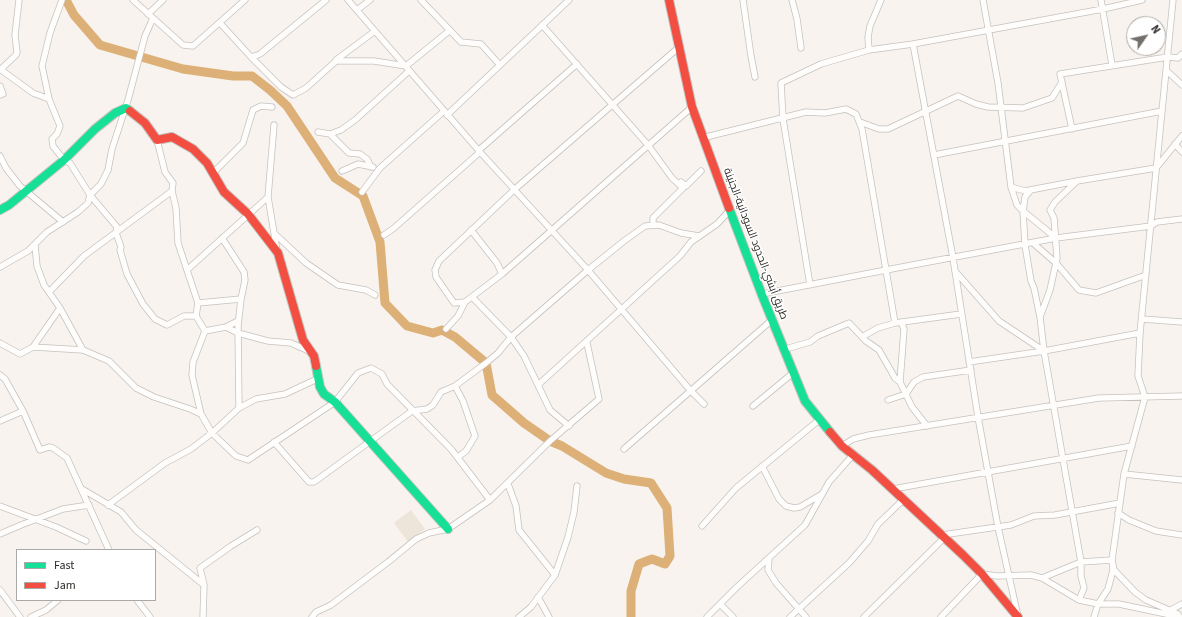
<!DOCTYPE html>
<html>
<head>
<meta charset="utf-8">
<style>
	body { margin:0 }
	#map { position:relative; width:1182px; height:617px; overflow:hidden; background:#f8f3ee; font-family:"Source Sans 3",sans-serif }
	canvas { display:block }
	.legend { position:absolute; left:16px; top:549px; width:140px; height:52px; box-sizing:border-box; background:#fff; border:1px solid #aba9a8; margin:0; padding:5px 7px; list-style:none; font-size:12px; color:#2c2926 }
	.legend li { display:flex; align-items:center; gap:8px; height:20px }
	.legend b { width:20px; border:1px solid #aba9a8 }
	.north { position:absolute; left:1126px; top:16px; width:40px; height:40px; box-sizing:border-box; background:#fff; border:1px solid #aba9a8; border-radius:50%; rotate:56deg; font-size:11px; font-weight:700; line-height:16px; text-align:center; color:#2c2926 }
	.north::after { content:''; display:block; margin:auto; width:14px; height:18px; background:#73706c; clip-path:polygon(50% 0,100% 100%,50% 72%,0 100%) }
</style>
</head>
<body>
<div id="map">
<canvas width="1182" height="617"></canvas>
<ul class="legend">
<li><b style="height:5px;background:#16e098"></b>Fast</li>
<li><b style="height:5px;background:#f24e42"></b>Jam</li>
</ul>
<div class="north">N</div>
</div>
<script>
const ctx = document.querySelector('canvas').getContext('2d');
ctx.lineJoin = 'round';
function fillPath(path, color) { ctx.fillStyle = color; ctx.fill(path, 'evenodd'); }
const toPath = rows => new Path2D(rows.map(r => 'M' + r).join(''));
function stroke(path, color, width, dash) { ctx.strokeStyle = color; ctx.lineWidth = width; ctx.lineCap = dash ? 'butt' : 'round'; ctx.setLineDash(dash || []); ctx.stroke(path); }
function drawText(font, color, halo, rows, align = 'center') {
  ctx.font = font + ' "Source Sans 3",Cairo,sans-serif'; ctx.lineWidth = 3; ctx.setLineDash([]); ctx.textBaseline = 'middle'; ctx.strokeStyle = halo; ctx.fillStyle = color; for (const [text, x, y, turn = 0] of rows) {
    ctx.save(); ctx.translate(x, y); ctx.rotate((+turn || 0) * Math.PI / 180); ctx.textAlign = isNaN(turn) ? turn : align; if (halo) ctx.strokeText(text, 0, 0); ctx.fillText(text, 0, 0); ctx.restore();
  }
}
fillPath(toPath([
	[411,510,425,529,408,542,394,523]
]), '#ede4da');
stroke(toPath([
	[66,0,74,15,100,45,183,69,233,76,252,76,270,90,287,106,335,178,363,196,380,242,385,303,407,326,433,333,442,330,455,337,486,363,492,395,524,423,550,441,562,446,606,473,624,479,651,483,667,508,670,556,665,564,652,559,639,564,631,591,631,617]
]), '#dcb076', 9);
const street = toPath([
	[62,0,50,33,42,66,49,99,60,126,57,134,52,139,53,146,64,160,70,163,90,195,117,227,116,233,121,247,120,250,127,274,143,304,155,319,167,325,184,316,196,316],
	[133,0,183,45,193,46,245,0],
	[348,0,480,152,588,270,690,390,704,404],
	[421,0,461,42,481,44,499,64],
	[743,0,751,56,755,77],
	[792,0,797,19,801,48],
	[983,0,998,83,1011,187,1017,205,1023,211,1025,245,1031,281,1034,288,1040,317,1044,351,1081,562,1081,576,1084,588,1079,600],
	[1101,0,1112,65],
	[357,10,370,0],
	[148,14,163,0],
	[220,23,251,57,255,56,260,54,326,0],
	[542,25,648,145,672,178,683,188,653,218,653,225],
	[913,44,953,258,978,417,998,527,1017,612],
	[678,48,515,189,439,261,435,270,436,277,454,303,465,302,502,274,692,107],
	[869,50,868,37,870,26,881,0],
	[251,57,281,87,293,95,306,88,336,61,374,61,406,66,449,31],
	[336,60,375,31],
	[0,69,33,93,49,99],
	[0,70,16,55,17,52,15,35,19,0],
	[1167,71,1182,85],
	[0,86,3,94,0,95],
	[447,115,569,0],
	[860,122,879,129,888,129,958,96,976,104,988,107,1023,108,1052,98,1062,82],
	[1072,129,1060,74,1168,57,1178,58,1182,54],
	[318,132,330,134,349,153,360,154,367,159,371,167],
	[330,134,341,130,355,120,409,71],
	[702,138,806,112,825,113,846,109,856,114,862,129,886,270,1056,238,1151,226,1157,222,1182,219],
	[157,140,165,172,173,183,172,191,176,208,178,243,198,303,196,316,205,331,193,362,192,375,201,414,212,433,236,456,248,460,335,402,358,373,371,368,382,374,387,384,451,449,490,500],
	[1175,144,1182,152],
	[479,150,577,64],
	[934,155,1162,111],
	[0,156,6,168,20,186,63,222],
	[342,171,358,164,373,167],
	[214,172,243,143,253,110,261,106,272,107],
	[681,182,686,186,701,171],
	[1011,187,1025,191,1077,181],
	[1031,190,1025,197,1023,211,1056,238],
	[362,192,380,168,444,111],
	[268,197,277,251],
	[471,230,497,263,502,274],
	[274,233,306,263,338,285,366,290,375,295],
	[384,235,394,228,480,152],
	[222,238,244,272,245,280,241,299,238,326,239,408],
	[1033,243,1056,263,1079,290,1096,293,1146,275],
	[35,245,37,266,44,285,60,308,83,350],
	[0,267,28,251,47,232,78,212,88,203,90,195,101,184,108,170,112,149,128,100,145,36,153,18],
	[187,270,268,197,274,125],
	[955,271,999,321,1044,351],
	[810,285,783,119,781,83,821,64,869,50,913,44,1103,9,1142,0],
	[49,292,84,256,172,191],
	[767,293,886,270,895,323],
	[474,299,511,337,524,356,550,410,569,426],
	[198,303,241,299],
	[1040,317,1050,290,1057,258,1054,218,1050,210,1055,202,1077,181,1156,168,1182,136],
	[1142,319,1182,322],
	[226,327,238,333,268,341,291,343,311,352],
	[446,329,458,316,465,302],
	[205,331,226,327,238,321],
	[862,337,878,328,895,323,961,314],
	[0,343,20,354,33,347,83,350,109,361,136,388,154,397,190,409,201,414],
	[33,347,60,308],
	[789,348,810,342,818,336,849,323,866,341,879,350,895,378,900,382,912,407,927,426],
	[969,362,1044,351,1140,333],
	[0,375,5,379,23,411,40,450,49,447,53,448,67,458,109,550],
	[900,382,904,329,901,322],
	[538,385,680,256,691,242,717,224,730,210],
	[455,386,463,401,475,436,466,451,458,457],
	[888,400,906,394,914,382,923,377,971,370],
	[753,406,793,373],
	[0,421,23,411],
	[274,442,309,482,314,482,412,411,427,409,433,405,441,392,455,386,486,363,498,353,511,337,588,270,624,241,645,226,659,225,681,233,699,236],
	[842,446,853,439,869,435,1099,398,1182,396],
	[624,449,773,319],
	[762,466,779,499,786,506,794,508,800,507,822,494],
	[1124,474,1182,480],
	[508,484,516,506,519,530,555,575],
	[82,489,121,512,136,530,204,585,203,617],
	[893,489,1132,446],
	[108,505,165,463,191,449,212,433,239,408,256,399,285,394,317,379],
	[0,506,56,527,86,541],
	[1118,513,1129,520,1156,531,1182,535],
	[702,526,736,488,819,420],
	[0,534,21,525,63,509,89,505],
	[942,535,1011,525,1034,516,1055,515,1120,503],
	[769,558,768,570,776,583,806,617],
	[1042,578,1081,562,1112,560,1114,570,1135,592,1146,600,1178,614],
	[204,585,200,568,231,546,257,530],
	[0,590,20,617],
	[538,597,549,617],
	[137,600,150,617],
	[720,604,733,617],
	[1169,611,1182,604],
	[31,617,46,610,58,600],
	[312,617,316,612,331,605,388,562,416,539,429,533,448,529,490,500,550,441,599,399,587,343],
	[519,617,531,607,555,575,568,537,574,512,577,486],
	[707,617,737,587,805,525,829,482,852,456],
	[790,617,849,563,868,541,878,524,904,499],
	[864,617,945,537],
	[941,617,982,574,997,576,1031,575,1042,578,1079,600,1098,604,1119,604,1180,617],
	[1094,617,1098,604,1108,589,1113,570,1112,560,1124,474,1145,397,1138,376,1140,333,1173,0]
]);
const fast = toPath([
	[729,208,762,295,805,401,830,432],
	[0,210,9,205,64,160,95,129,115,113,126,108,130,111],
	[316,366,320,387,324,394,335,402,448,529]
]);
const jam = toPath([
	[669,0,692,107,729,208],
	[130,111,145,123,157,140,172,137,193,149,207,163,224,192,248,214,278,253,303,340,314,356,316,366],
	[830,432,842,446,872,470,963,555,982,574,1018,617]
]);
stroke(street, '#c5c2be', 7);
stroke(fast, '#c5c2be', 10);
stroke(jam, '#c5c2be', 10);
stroke(street, '#fefdfc', 5.5);
stroke(fast, '#16e098', 8);
stroke(jam, '#f24e42', 8);
drawText('11px', '#2c2926', '#fff', [
	["طريق أبشي-الحدود السودانية-الجنينة",755,244,69]
]);
</script>
</body>
</html>
